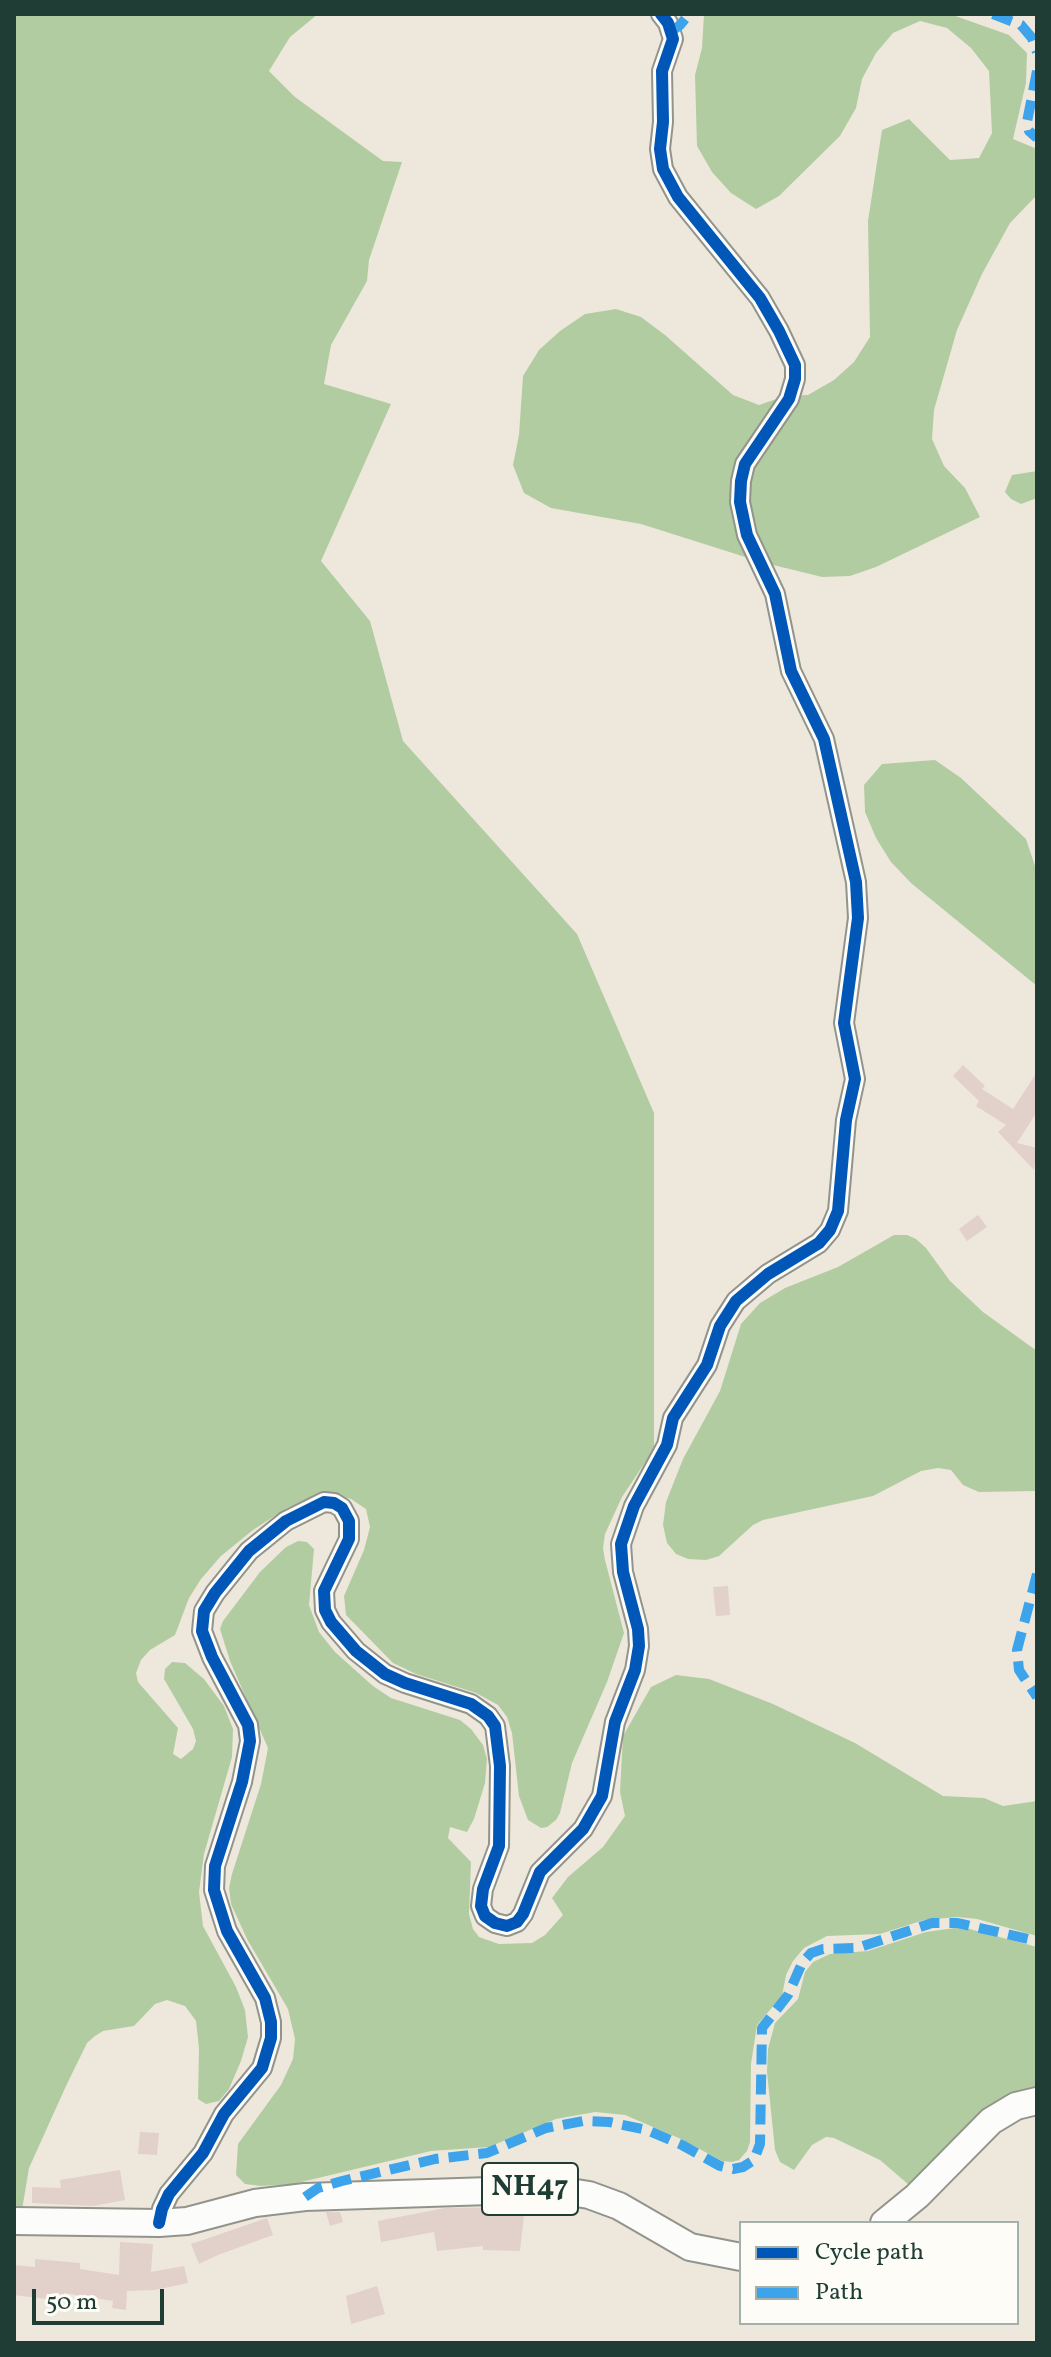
<!DOCTYPE html>
<html>
<head>
<meta charset="utf-8">
<style>
	body { margin:0 }
	#map { position:relative; width:1051px; height:2357px; overflow:hidden; background:#eee8dc; font-family:Vollkorn,serif }
	canvas { display:block }
	.frame { position:absolute; inset:0; border:16px solid #1f3d34; pointer-events:none }
	.legend { position:absolute; left:739px; top:2221px; width:280px; height:104px; box-sizing:border-box; background:#fdfcf7; border:2px solid #a4b0a9; margin:0; padding:10px 14px; list-style:none; font-size:24px; color:#1f3d34 }
	.legend li { display:flex; align-items:center; gap:16px; height:40px }
	.legend b { width:40px; border:2px solid #a4b0a9 }
	.scale { position:absolute; left:32px; top:2289px; width:132px; height:36px; box-sizing:border-box; border:4px solid #1f3d34; border-top:0; padding-left:10px; font-size:24px; line-height:28px; white-space:nowrap; color:#1f3d34; -webkit-text-stroke:6px #fdfcf7; paint-order:stroke }
</style>
</head>
<body>
<div id="map">
<canvas width="1051" height="2357"></canvas>
<div class="frame"></div>
<ul class="legend">
<li><b style="height:10px;background:#0057b8"></b>Cycle path</li>
<li><b style="height:10px;background:#3da4eb"></b>Path</li>
</ul>
<div class="scale">50 m</div>
</div>
<script>
const ctx = document.querySelector('canvas').getContext('2d');
ctx.lineJoin = 'round';
function fillPath(path, color) { ctx.fillStyle = color; ctx.fill(path, 'evenodd'); }
const toPath = rows => new Path2D(rows.map(r => 'M' + r).join(''));
function stroke(path, color, width, dash) { ctx.strokeStyle = color; ctx.lineWidth = width; ctx.lineCap = dash ? 'butt' : 'round'; ctx.setLineDash(dash || []); ctx.stroke(path); }
function drawText(font, color, halo, rows, align = 'center') {
  ctx.font = font + ' Vollkorn,serif'; ctx.lineWidth = 6; ctx.setLineDash([]); ctx.textBaseline = 'middle'; ctx.strokeStyle = halo; ctx.fillStyle = color; for (const [text, x, y, turn = 0] of rows) {
    ctx.save(); ctx.translate(x, y); ctx.rotate((+turn || 0) * Math.PI / 180); ctx.textAlign = isNaN(turn) ? turn : align; if (halo) ctx.strokeText(text, 0, 0); ctx.fillText(text, 0, 0); ctx.restore();
  }
}
fillPath(toPath([
	[14,14,318,14,290,37,269,71,295,97,383,161,402,162,369,260,367,281,331,345,324,384,391,404,321,561,370,621,403,741,577,934,654,1113,654,1449,622,1497,605,1534,603,1548,605,1560,624,1633,607,1682,572,1763,560,1813,556,1820,547,1827,541,1828,528,1820,519,1796,512,1733,507,1717,498,1705,476,1693,416,1674,393,1663,346,1615,344,1596,364,1550,370,1527,366,1509,351,1499,334,1495,313,1497,287,1508,253,1530,221,1556,201,1579,189,1598,175,1635,150,1650,141,1660,136,1673,138,1682,178,1728,173,1754,181,1759,193,1749,196,1741,193,1729,164,1679,165,1669,172,1662,185,1663,204,1679,224,1706,233,1729,232,1757,204,1854,199,1892,203,1926,236,1987,245,2010,248,2037,241,2061,229,2089,219,2101,206,2104,198,2099,199,2048,196,2021,185,2006,167,2000,155,2004,134,2026,103,2031,95,2036,87,2043,66,2086,29,2168,22,2210,14,2209],
	[704,14,950,14,1009,35,1027,53,1026,83,1013,139,1037,149,1037,195,1010,223,982,274,957,330,934,410,932,439,944,466,965,488,980,517,876,567,850,576,822,577,761,562,641,524,551,508,524,493,513,465,519,435,523,376,539,350,560,331,585,314,616,309,641,317,665,335,733,395,759,405,785,396,808,395,834,380,854,362,870,337,868,221,882,130,909,119,950,160,979,158,992,133,989,71,971,48,947,28,920,21,893,33,876,53,862,79,856,108,840,136,779,196,756,209,731,193,712,172,697,146,695,75,702,48],
	[1037,471,1037,498,1021,504,1011,499,1005,492,1012,475],
	[935,760,961,778,1026,839,1037,872,1037,986,911,883,891,862,876,838,865,812,864,785,882,764],
	[894,1235,907,1235,916,1239,926,1248,950,1281,983,1312,1037,1351,1037,1491,979,1492,963,1485,951,1470,938,1468,921,1471,873,1496,763,1520,753,1525,719,1556,706,1560,688,1559,676,1554,667,1543,663,1525,666,1502,683,1459,720,1391,741,1324,760,1303,785,1288,838,1267],
	[298,1541,307,1542,314,1549,309,1605,319,1632,335,1652,373,1686,391,1698,460,1720,471,1729,483,1745,487,1759,485,1783,474,1819,467,1832,450,1827,448,1838,471,1862,469,1914,473,1929,479,1937,499,1944,532,1943,545,1935,563,1915,552,1898,568,1877,603,1847,625,1816,620,1792,623,1736,651,1687,676,1675,709,1679,773,1704,855,1743,943,1796,984,1798,1003,1806,1037,1801,1037,1936,977,1919,958,1917,924,1920,880,1934,827,1936,804,1948,793,1961,786,1975,782,1996,757,2025,751,2064,750,2142,747,2151,739,2160,732,2162,722,2161,681,2139,625,2115,595,2112,556,2119,489,2147,431,2151,293,2184,261,2186,245,2184,236,2175,238,2144,281,2085,293,2059,295,2039,288,2009,247,1939,231,1904,229,1888,232,1874,261,1784,268,1748,230,1661,220,1629,223,1621,260,1572,286,1547],
	[962,1927,1037,1947,1037,2095,1010,2097,981,2113,917,2182,909,2185,880,2160,834,2138,826,2137,812,2145,794,2170,780,2162,775,2150,767,2072,768,2049,775,2023,798,1999,805,1972,813,1962,830,1954,868,1951,926,1932]
]), '#b2cca1');
fillPath(toPath([
	[963,1065,985,1086,982,1089,1013,1109,1037,1072,1037,1112,1017,1143,1037,1148,1034,1170,998,1132,1006,1125,976,1106,979,1101,953,1076],
	[978,1215,987,1227,967,1241,959,1229],
	[728,1586,730,1615,716,1616,713,1587],
	[140,2132,159,2133,157,2155,138,2154],
	[120,2170,125,2200,93,2206,32,2203,32,2187,61,2188,60,2180],
	[525,2207,520,2251,483,2250,483,2246,437,2251,434,2232,381,2242,378,2221,445,2208],
	[326,2212,340,2212,343,2222,330,2226],
	[267,2218,273,2235,218,2255,199,2264,191,2244],
	[120,2242,153,2244,151,2272,184,2266,188,2283,155,2290,127,2291,126,2310,112,2308,113,2301,64,2293,63,2301,14,2295,14,2265,35,2267,35,2259,80,2263,80,2269,119,2275],
	[377,2286,385,2314,351,2324,346,2296]
]), '#e2d0ca');
const minor = toPath([
	[159,2223,162,2209,169,2194,203,2153,224,2114,262,2068,271,2038,271,2022,265,1998,227,1931,214,1890,215,1866,242,1782,250,1741,248,1725,212,1657,202,1631,204,1611,215,1593,249,1551,286,1521,324,1502,334,1503,342,1508,349,1521,349,1539,324,1591,325,1610,331,1622,356,1651,385,1674,405,1683,471,1704,488,1716,495,1726,500,1766,499,1846,483,1889,481,1906,485,1916,495,1923,507,1926,517,1922,523,1914,540,1872,583,1829,602,1796,615,1722,635,1670,639,1646,638,1629,623,1572,621,1544,634,1506,667,1445,673,1418,707,1365,720,1326,736,1301,768,1274,819,1243,830,1230,838,1211,846,1120,855,1079,844,1023,858,918,856,882,824,739,791,671,775,594,747,535,740,502,741,481,745,464,789,399,795,379,795,365,779,331,760,298,678,197,663,169,660,149,663,122,662,71,673,39,668,23,661,14]
]);
const highway = toPath([
	[14,2221,159,2223,187,2221,255,2203,305,2197,551,2189,589,2195,619,2206,690,2247,741,2257],
	[884,2223,917,2196,991,2121,1016,2106,1037,2101]
]);
stroke(minor, '#92948c', 22);
stroke(highway, '#92948c', 30);
stroke(minor, '#fcfcfa', 18);
stroke(highway, '#fcfcfa', 26);
stroke(toPath([
	[993,14,1021,25,1032,38,1037,52],
	[674,31,672,31,680,25,689,14],
	[1037,71,1027,122,1029,131,1037,138],
	[1037,1574,1017,1650,1019,1670,1037,1697],
	[305,2197,318,2188,342,2181,435,2159,487,2153,546,2128,583,2121,609,2122,647,2130,682,2145,720,2166,733,2169,743,2167,754,2160,760,2144,762,2028,788,1995,802,1963,811,1953,823,1949,857,1948,932,1923,958,1923,1037,1941]
]), '#3da4eb', 10, [20, 10]);
stroke(toPath([
	[159,2223,162,2209,169,2194,203,2153,224,2114,262,2068,271,2038,271,2022,265,1998,227,1931,214,1890,215,1866,242,1782,250,1741,248,1725,212,1657,202,1631,204,1611,215,1593,249,1551,286,1521,324,1502,334,1503,342,1508,349,1521,349,1539,324,1591,325,1610,331,1622,356,1651,385,1674,405,1683,471,1704,488,1716,495,1726,500,1766,499,1846,483,1889,481,1906,485,1916,495,1923,507,1926,517,1922,523,1914,540,1872,583,1829,602,1796,615,1722,635,1670,639,1646,638,1629,623,1572,621,1544,634,1506,667,1445,673,1418,707,1365,720,1326,736,1301,768,1274,819,1243,830,1230,838,1211,846,1120,855,1079,844,1023,858,918,856,882,824,739,791,671,775,594,747,535,740,502,741,481,745,464,789,399,795,379,795,365,779,331,760,298,678,197,663,169,660,149,663,122,662,71,673,39,668,23,661,14]
]), '#0057b8', 12);
for (const [x, y, w] of [
	[530,2189,96]
]) { const box = new Path2D(); box.roundRect(x - w / 2, y - 26, w, 52, 6); ctx.fillStyle = '#fdfcf7'; ctx.fill(box); stroke(box, '#1f3d34', 2); }
drawText('bold 30px', '#1f3d34', null, [
	["NH47",530,2189]
]);
</script>
</body>
</html>
